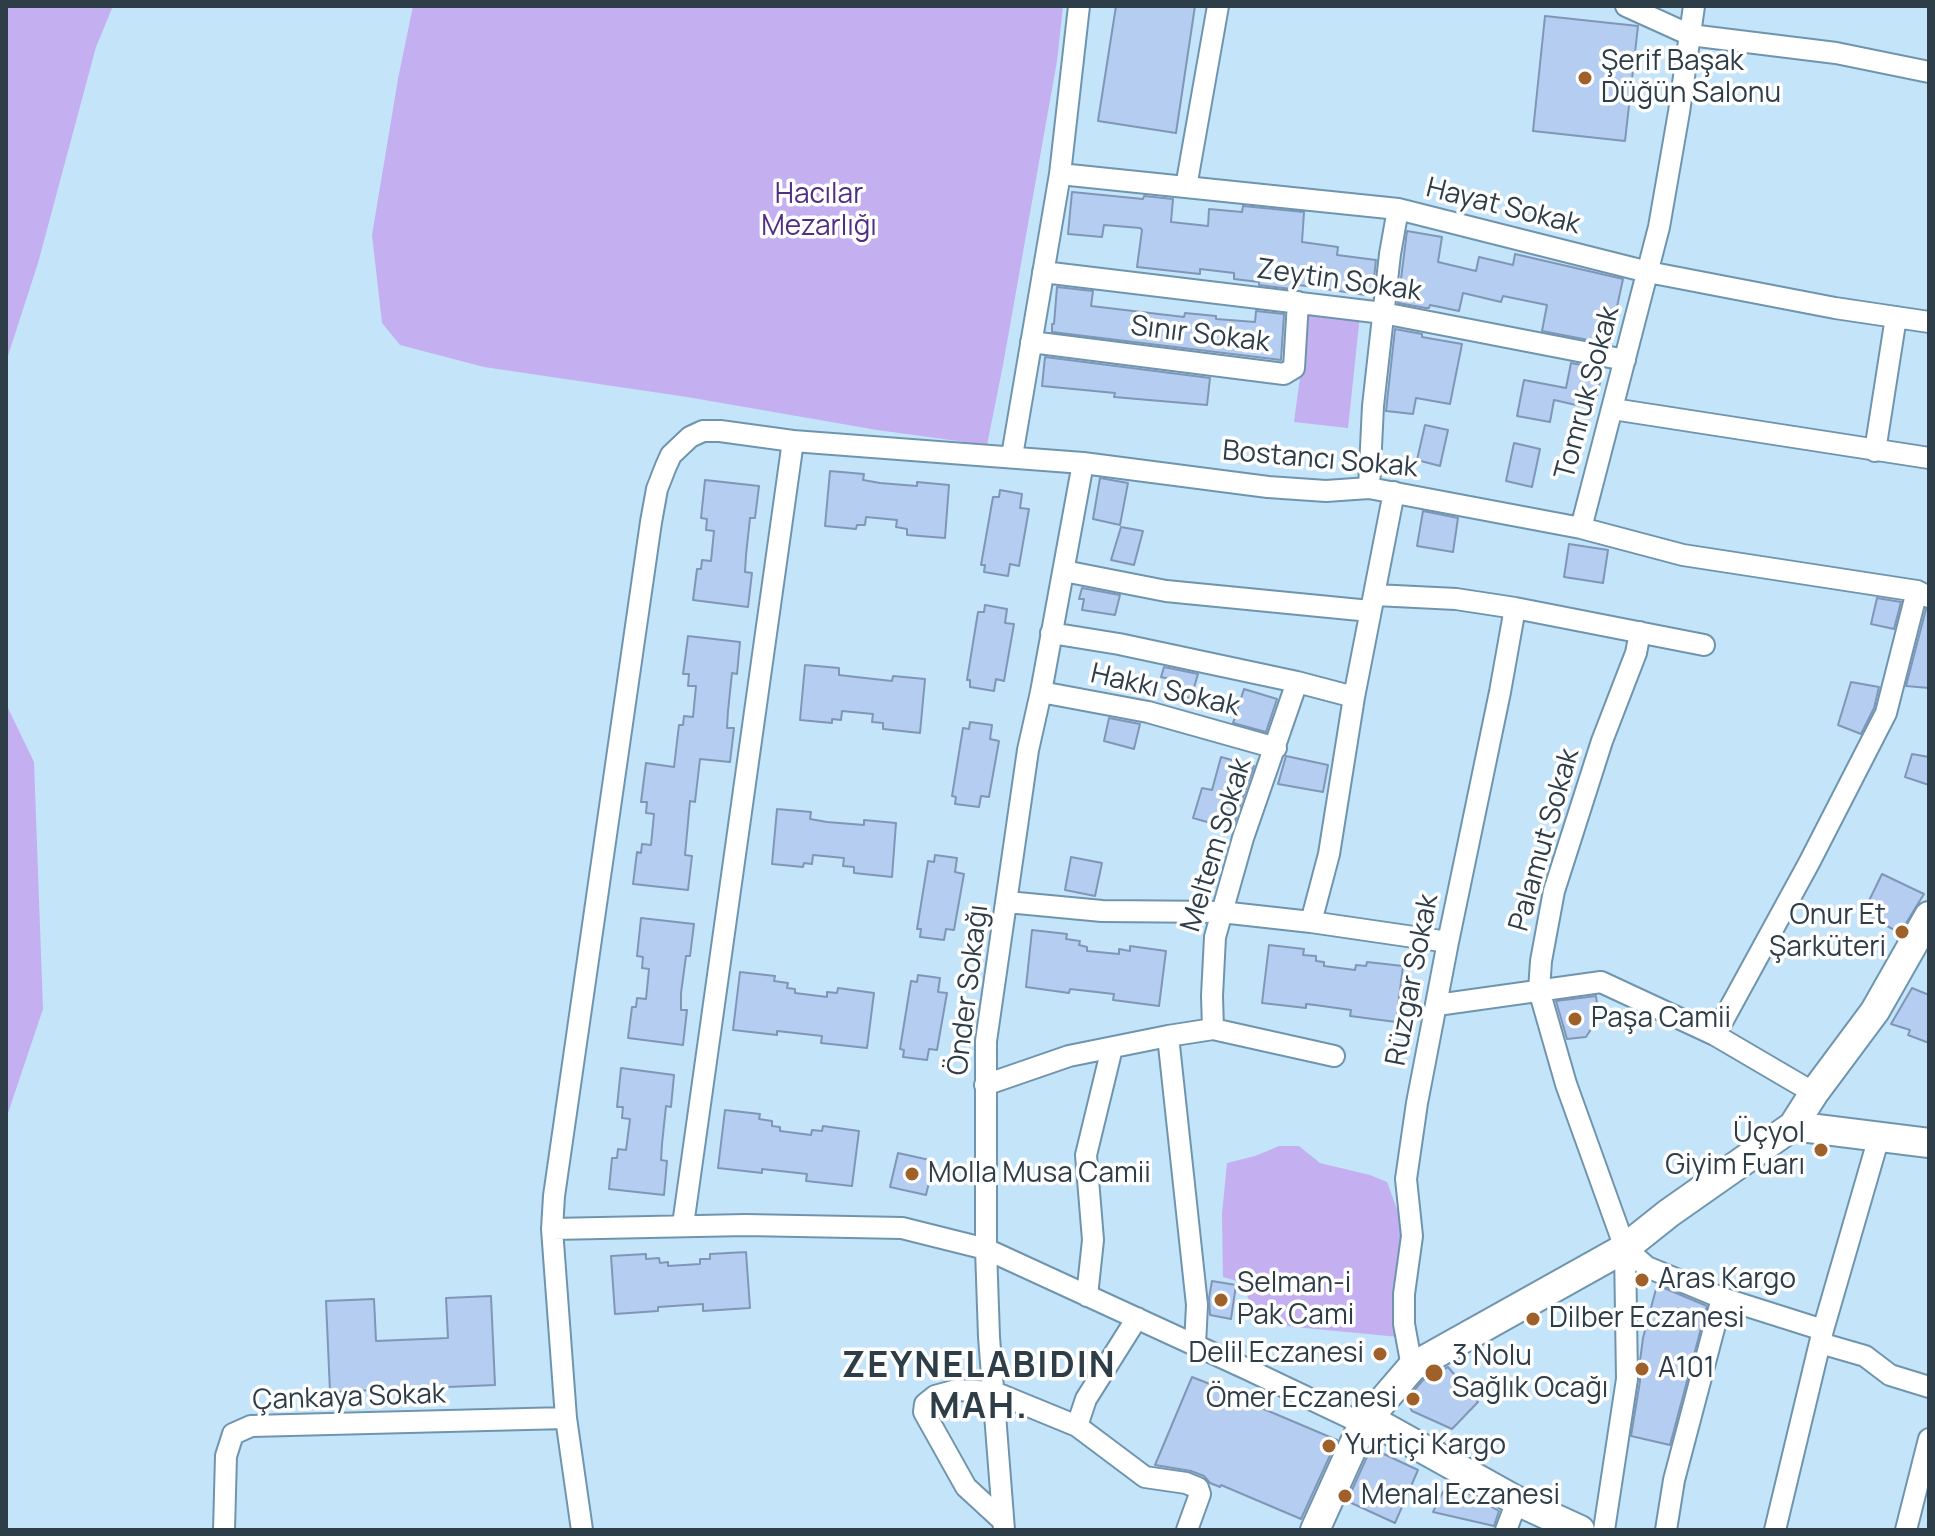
<!DOCTYPE html>
<html>
<head>
<meta charset="utf-8">
<style>
	body { margin:0 }
	#map { position:relative; width:1935px; height:1536px; overflow:hidden; background:#c4e4fa; font-family:Manrope,sans-serif }
	canvas { display:block }
	.frame { position:absolute; inset:0; border:8px solid #2e3e49; pointer-events:none }
</style>
</head>
<body>
<div id="map">
<canvas width="1935" height="1536"></canvas>
<div class="frame"></div>
</div>
<script>
const ctx = document.querySelector('canvas').getContext('2d');
ctx.lineJoin = 'round';
function fillPath(path, color) { ctx.fillStyle = color; ctx.fill(path, 'evenodd'); }
const toPath = rows => new Path2D(rows.map(r => 'M' + r).join(''));
function stroke(path, color, width, dash) { ctx.strokeStyle = color; ctx.lineWidth = width; ctx.lineCap = dash ? 'butt' : 'round'; ctx.setLineDash(dash || []); ctx.stroke(path); }
function drawText(font, color, halo, rows, align = 'center') {
  ctx.font = font + ' Manrope,sans-serif'; ctx.lineWidth = 7; ctx.setLineDash([]); ctx.textBaseline = 'middle'; ctx.strokeStyle = halo; ctx.fillStyle = color; for (const [text, x, y, turn = 0] of rows) {
    ctx.save(); ctx.translate(x, y); ctx.rotate((+turn || 0) * Math.PI / 180); ctx.textAlign = isNaN(turn) ? turn : align; if (halo) ctx.strokeText(text, 0, 0); ctx.fillText(text, 0, 0); ctx.restore();
  }
}
fillPath(toPath([
	[6,6,113,6,96,47,38,263,6,362],
	[413,6,1063,6,1057,61,1003,365,987,445,877,430,687,397,484,367,400,345,382,323,372,235,398,79],
	[1309,310,1360,315,1348,428,1294,422],
	[6,704,34,762,43,1009,6,1119],
	[1279,1146,1299,1146,1320,1163,1370,1175,1387,1182,1405,1231,1399,1337,1294,1327,1259,1319,1240,1282,1223,1277,1222,1214,1227,1163,1255,1156]
]), '#c4b0f1');
const building = toPath([
	[1116,6,1195,6,1176,133,1098,121,1116,6],
	[1545,16,1638,26,1625,141,1533,131,1545,16],
	[1072,192,1143,199,1144,196,1173,199,1171,222,1208,226,1209,209,1242,212,1243,206,1304,212,1302,242,1338,247,1337,255,1376,260,1372,296,1299,285,1298,287,1291,286,1291,289,1259,285,1259,282,1234,279,1234,273,1200,269,1200,274,1137,267,1142,230,1140,228,1104,225,1102,237,1068,234,1072,192],
	[1407,231,1442,237,1438,262,1476,271,1479,257,1513,265,1515,254,1623,279,1609,344,1542,331,1547,305,1503,296,1501,302,1463,293,1459,311,1430,305,1429,308,1426,308,1398,303,1407,231],
	[1057,287,1093,291,1091,306,1184,317,1185,313,1216,316,1216,319,1255,322,1256,311,1284,314,1281,360,1052,332,1052,324,1054,324,1057,287],
	[1395,329,1422,334,1422,337,1462,344,1450,404,1416,398,1413,414,1386,411,1395,329],
	[1045,357,1210,378,1207,405,1114,397,1115,393,1042,386,1045,357],
	[1571,363,1603,369,1594,409,1554,400,1550,422,1517,416,1524,380,1566,388,1571,363],
	[1425,425,1448,430,1440,466,1417,460,1425,425],
	[1514,443,1540,449,1532,487,1506,481,1514,443],
	[830,471,864,474,863,480,880,483,917,486,917,482,949,485,945,538,907,535,907,529,896,527,897,520,866,517,865,525,857,525,856,529,825,526,830,471],
	[1100,478,1128,483,1120,525,1093,519,1100,478],
	[705,480,759,486,755,518,750,518,746,555,745,572,752,573,748,607,693,600,697,569,701,569,702,560,711,561,714,531,706,530,707,519,701,518,705,480],
	[1000,490,1022,494,1020,508,1029,509,1019,566,1010,564,1008,576,984,572,985,565,981,565,993,497,999,497,1000,490],
	[1423,511,1458,518,1453,552,1417,546,1423,511],
	[1121,527,1143,531,1134,565,1111,560,1121,527],
	[1569,544,1608,550,1603,583,1564,577,1569,544],
	[1082,588,1120,595,1115,615,1082,610,1084,599,1079,599,1082,588],
	[1877,598,1901,602,1894,629,1871,624,1877,598],
	[985,605,1007,609,1005,623,1014,624,1004,681,996,679,994,691,970,687,970,680,967,680,978,612,984,612,985,605],
	[1926,609,1929,610,1929,688,1906,686,1926,609],
	[688,636,740,642,737,674,732,673,728,711,727,728,734,728,730,762,700,759,695,802,690,801,685,855,692,856,688,890,633,884,637,852,641,853,642,844,651,845,654,814,646,813,647,802,641,802,646,763,674,767,679,725,683,725,684,716,693,717,696,686,688,686,689,674,683,674,688,636],
	[805,665,839,668,839,675,856,677,892,681,893,676,925,679,920,733,883,729,883,723,872,722,873,714,842,711,841,720,832,719,832,723,800,720,805,665],
	[1164,667,1198,674,1191,698,1171,694,1174,680,1161,677,1164,667],
	[1851,682,1879,687,1874,708,1861,734,1838,725,1851,682],
	[1244,689,1277,699,1266,732,1233,723,1244,689],
	[1109,718,1140,724,1134,749,1104,741,1109,718],
	[970,722,992,725,990,739,999,741,989,797,981,796,979,807,955,804,956,797,952,796,963,728,969,729,970,722],
	[1912,754,1929,757,1929,785,1905,777,1912,754],
	[1286,756,1328,765,1323,792,1278,784,1286,756],
	[1221,757,1254,766,1232,829,1193,818,1202,788,1212,790,1221,757],
	[777,809,811,812,810,819,827,822,864,825,864,820,896,823,892,877,854,873,854,867,843,866,844,858,813,855,812,864,804,863,803,867,772,864,777,809],
	[935,855,957,858,955,872,964,874,954,930,946,929,944,940,920,937,921,929,917,929,928,861,934,862,935,855],
	[1071,857,1102,863,1095,896,1065,890,1071,857],
	[1882,874,1924,894,1900,933,1863,913,1882,874],
	[641,918,694,924,690,956,686,956,681,993,681,1010,687,1010,683,1045,628,1038,632,1007,636,1007,637,998,646,999,649,969,642,968,643,957,637,956,641,918],
	[1032,930,1067,934,1066,939,1080,941,1079,945,1087,947,1087,951,1119,954,1119,949,1130,951,1130,946,1166,951,1159,1006,1113,1000,1114,994,1070,989,1069,993,1026,987,1032,930],
	[1269,945,1304,949,1303,955,1316,956,1316,961,1324,962,1324,966,1355,970,1356,965,1366,966,1367,962,1403,966,1396,1022,1350,1016,1351,1010,1315,1005,1306,1004,1306,1008,1262,1003,1269,945],
	[740,972,775,976,774,981,788,983,787,988,795,989,795,993,827,997,827,992,837,993,838,988,874,993,867,1048,821,1043,822,1036,777,1031,777,1035,733,1030,740,972],
	[918,975,940,978,938,992,947,993,937,1050,929,1049,927,1060,903,1057,904,1050,900,1049,911,981,917,982,918,975],
	[1912,988,1929,995,1929,1043,1908,1035,1910,1030,1891,1024,1912,988],
	[1596,996,1598,1013,1591,1013,1593,1026,1586,1037,1567,1039,1556,1001,1596,996],
	[621,1068,674,1075,671,1107,666,1106,662,1144,661,1160,667,1161,664,1195,609,1189,612,1158,617,1158,618,1149,626,1150,630,1119,622,1118,623,1107,617,1107,621,1068],
	[725,1110,760,1114,759,1119,772,1121,772,1126,780,1127,780,1131,811,1135,812,1130,822,1131,823,1126,859,1131,852,1186,806,1181,807,1174,762,1169,762,1173,718,1168,725,1110],
	[898,1153,934,1161,926,1195,890,1187,898,1153],
	[746,1252,750,1308,703,1311,703,1304,658,1307,658,1311,615,1314,611,1256,646,1254,646,1259,659,1258,660,1263,668,1262,668,1266,700,1264,700,1259,710,1259,710,1254,746,1252],
	[1212,1281,1236,1285,1231,1319,1210,1315,1209,1298,1212,1281],
	[1657,1285,1707,1306,1670,1445,1631,1436,1640,1381,1640,1361,1643,1338,1657,1285],
	[491,1296,495,1385,330,1392,326,1301,374,1299,376,1341,448,1338,446,1298,491,1296],
	[1448,1367,1478,1402,1452,1429,1412,1411,1406,1400,1423,1380,1448,1367],
	[1192,1377,1261,1404,1259,1407,1337,1440,1301,1519,1221,1485,1220,1487,1210,1483,1204,1476,1191,1471,1155,1465,1192,1377],
	[1371,1448,1418,1470,1395,1523,1347,1501,1371,1448],
	[1448,1482,1499,1511,1494,1526,1433,1512,1448,1482]
]);
fillPath(building, '#b5cdf0');
stroke(building, '#7f96b7', 2);
const street = toPath([
	[1626,6,1690,35,1836,53,1929,72],
	[1060,174,1398,209,1648,272,1835,308,1929,322],
	[1186,187,1218,6],
	[1043,272,1383,313,1625,360],
	[1031,342,1284,374,1294,368,1298,302],
	[1613,409,1929,458],
	[1875,451,1896,317],
	[1012,456,1060,174,1079,6],
	[1369,488,1373,406,1390,254,1398,209],
	[1581,528,1659,227,1679,112,1694,6],
	[1064,571,1166,591,1370,611],
	[1375,595,1456,599,1515,608,1704,645],
	[1051,633,1119,644,1297,682,1354,697],
	[1041,692,1148,712,1276,748],
	[1007,902,1102,911,1221,912,1311,922,1448,942],
	[1311,922,1329,854,1354,697,1394,492],
	[1437,1005,1601,982,1715,1035,1814,1093],
	[1213,1029,1212,996,1215,937,1243,838,1297,682],
	[1715,1035,1809,863,1886,713,1917,591],
	[1168,1036,1197,1305,1195,1345],
	[985,1085,1069,1056,1168,1036,1213,1029,1334,1056],
	[683,1225,793,441],
	[552,1229,746,1225,902,1228,986,1249,1247,1369,1363,1424],
	[1625,1248,1647,1267,1722,1298,1823,1330],
	[1087,1296,1093,1240,1086,1155,1112,1048],
	[1820,1343,1865,1356,1890,1375,1929,1387],
	[1412,1367,1404,1324,1404,1294,1412,1236,1406,1179,1417,1103,1448,942,1500,692,1515,608],
	[1077,1426,1086,1399,1137,1318],
	[1003,1521,966,1487,924,1412,925,1404,935,1396,957,1390,994,1392,1077,1426,1145,1477,1186,1483,1198,1488,1200,1494,1187,1530],
	[224,1530,226,1456,233,1434,251,1426,566,1418],
	[582,1530,566,1418,552,1229,554,1196,651,522,657,489,666,466,671,455,690,437,703,431,720,431,793,441,1083,463,1268,487,1326,491,1369,488,1581,528,1683,555,1917,591,1929,597],
	[1004,1530,989,1337,986,1249,986,1041,1028,750,1041,692,1083,463],
	[1506,1530,1517,1501],
	[1604,1530,1627,1379,1625,1248,1566,1084,1539,990,1541,961,1554,891,1602,741,1636,653,1640,632],
	[1666,1530,1674,1480,1722,1298],
	[1775,1530,1823,1330,1879,1137],
	[1906,1530,1929,1439]
]);
const secondary = toPath([
	[1793,1126,1929,1143],
	[1363,1424,1384,1427,1517,1501,1580,1530],
	[1315,1530,1363,1424,1412,1367,1625,1248,1669,1213,1793,1126,1814,1093,1875,1011,1929,916]
]);
stroke(street, '#6f95ae', 24);
stroke(secondary, '#6f95ae', 32);
stroke(street, '#fff', 20);
stroke(secondary, '#fff', 28);
for (const [x, y, r, color] of [
	[1585,78,8,"#a06029"],
	[1902,932,8,"#a06029"],
	[1575,1019,8,"#a06029"],
	[1821,1150,8,"#a06029"],
	[912,1174,8,"#a06029"],
	[1642,1280,8,"#a06029"],
	[1221,1300,8,"#a06029"],
	[1533,1319,8,"#a06029"],
	[1380,1354,8,"#a06029"],
	[1642,1369,8,"#a06029"],
	[1434,1373,10,"#a06029"],
	[1413,1399,8,"#a06029"],
	[1329,1446,8,"#a06029"],
	[1345,1496,8,"#a06029"]
]) { const dot = new Path2D(); dot.arc(x, y, r, 0, 2 * Math.PI); ctx.fillStyle = color; ctx.fill(dot); stroke(dot, '#fff', 3); }
drawText('28px', '#2e3e49', '#fff', [
	["Şerif Başak",1601,62],
	["Düğün Salonu",1601,94],
	["Onur Et",1886,916,"right"],
	["Şarküteri",1886,948,"right"],
	["Paşa Camii",1591,1019],
	["Üçyol",1805,1134,"right"],
	["Giyim Fuarı",1805,1166,"right"],
	["Molla Musa Camii",928,1174],
	["Aras Kargo",1658,1280],
	["Selman-i",1237,1284],
	["Pak Cami",1237,1316],
	["Dilber Eczanesi",1549,1319],
	["Delil Eczanesi",1364,1354,"right"],
	["3 Nolu",1452,1357],
	["Sağlık Ocağı",1452,1389],
	["A101",1658,1369],
	["Ömer Eczanesi",1397,1399,"right"],
	["Yurtiçi Kargo",1345,1446],
	["Menal Eczanesi",1361,1496]
], 'left');
drawText('28px', '#502e84', '#fff', [
	["Hacılar",819,195],
	["Mezarlığı",819,227]
]);
drawText('28px', '#2e3e49', '#fff', [
	["Hayat Sokak",1503,207,14],
	["Zeytin Sokak",1339,281,8],
	["Sınır Sokak",1200,335,7],
	["Tomruk Sokak",1588,393,-75],
	["Bostancı Sokak",1320,460,5],
	["Hakkı Sokak",1165,691,13],
	["Palamut Sokak",1545,840,-74],
	["Meltem Sokak",1217,845,-73],
	["Rüzgar Sokak",1413,980,-79],
	["Önder Sokağı",969,990,-83],
	["Çankaya Sokak",349,1398,-2]
]);
ctx.letterSpacing = '2px';
drawText('bold 36px', '#2e3e49', '#fff', [
	["ZEYNELABIDIN",979,1367],
	["MAH.",979,1408]
]);
ctx.letterSpacing = '0px';
</script>
</body>
</html>
